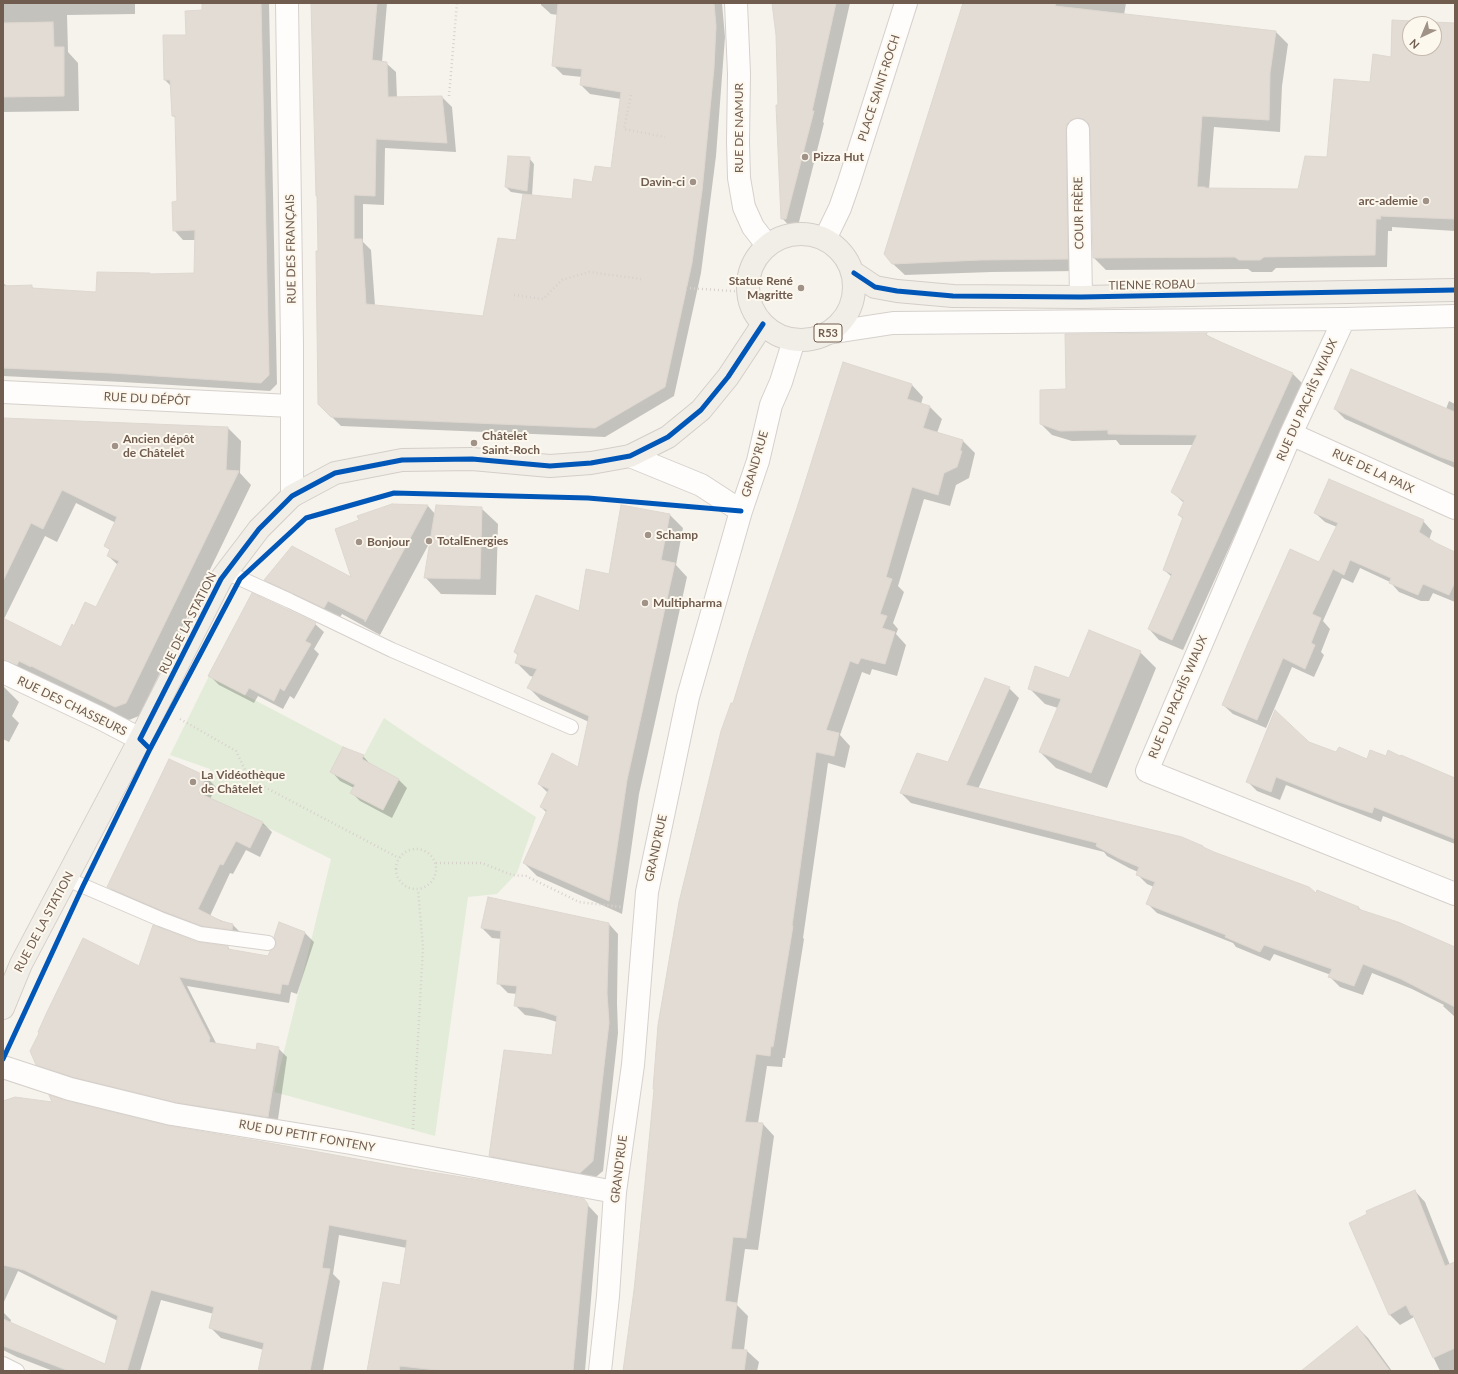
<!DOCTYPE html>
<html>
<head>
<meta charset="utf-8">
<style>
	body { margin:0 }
	#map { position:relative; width:1458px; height:1374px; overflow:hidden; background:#f6f3ed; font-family:Lato,sans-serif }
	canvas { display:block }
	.frame { position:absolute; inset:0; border:4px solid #715d4f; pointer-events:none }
	.north { position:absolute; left:1402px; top:16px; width:40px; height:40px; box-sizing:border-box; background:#fdf8ee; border:1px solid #c5baae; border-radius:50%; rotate:224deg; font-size:11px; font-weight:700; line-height:16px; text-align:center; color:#715d4f }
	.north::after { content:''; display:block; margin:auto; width:14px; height:18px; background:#a09286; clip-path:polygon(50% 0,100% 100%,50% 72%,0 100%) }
</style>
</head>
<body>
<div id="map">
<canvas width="1458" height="1374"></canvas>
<div class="frame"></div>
<div class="north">N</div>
</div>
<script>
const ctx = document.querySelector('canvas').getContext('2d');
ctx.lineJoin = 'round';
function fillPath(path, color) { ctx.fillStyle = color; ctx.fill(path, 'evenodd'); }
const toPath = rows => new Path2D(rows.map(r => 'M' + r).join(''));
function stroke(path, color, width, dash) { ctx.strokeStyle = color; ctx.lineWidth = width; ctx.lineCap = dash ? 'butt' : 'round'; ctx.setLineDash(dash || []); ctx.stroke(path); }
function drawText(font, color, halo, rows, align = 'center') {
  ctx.font = font + ' Lato,sans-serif'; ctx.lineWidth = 4; ctx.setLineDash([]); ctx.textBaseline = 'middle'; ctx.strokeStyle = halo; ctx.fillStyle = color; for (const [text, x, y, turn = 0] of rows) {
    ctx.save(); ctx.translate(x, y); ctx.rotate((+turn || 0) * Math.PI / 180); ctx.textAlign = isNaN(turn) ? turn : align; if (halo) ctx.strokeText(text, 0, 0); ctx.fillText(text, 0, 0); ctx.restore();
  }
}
fillPath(toPath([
	[209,676,363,757,384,718,422,744,536,817,517,873,497,894,468,897,435,1136,274,1092,331,859,204,796,210,769,170,755]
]), '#e3ecd9');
fillPath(toPath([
	[3,3,135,3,135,14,67,15,68,52,78,63,79,111,3,112],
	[219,3,269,3,277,384,270,391,122,382,3,376,3,283,8,287,31,286,35,290,97,293,150,274,195,274,196,240,183,240,174,230,178,202,176,118,173,116,171,86,165,80,187,36,203,11],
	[312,3,387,3,382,62,386,63,396,72,397,98,442,97,452,107,456,152,385,148,384,205,363,204,363,242,371,250,375,306,484,317,517,241,524,194,511,192,506,187,529,158,534,164,532,196,573,200,612,169,621,99,590,94,581,85,582,77,563,75,553,65,558,15,551,14,541,5,541,3,722,3,725,37,716,156,701,273,674,396,605,437,341,426,319,404,319,252],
	[773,3,850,3,823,122,824,123,797,230,793,230,782,218,777,35],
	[964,3,1126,3,1124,15,1276,32,1288,44,1282,86,1280,132,1214,127,1209,189,1299,190,1328,158,1371,83,1391,58,1393,21,1455,24,1455,231,1392,227,1392,231,1388,231,1387,267,1276,268,1272,272,1252,272,1248,269,1106,270,1094,258,1090,129,1083,131,1079,271,992,272,905,275,892,263],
	[1410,24,1434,24,1434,48,1410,48],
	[1206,334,1211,338,1293,374,1303,384,1183,650,1159,640,1149,629,1172,577,1164,570,1183,519,1179,515,1184,503,1172,492,1194,445,1120,445,1116,440,1072,441,1052,435,1041,424,1068,390],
	[912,385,923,397,921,404,930,407,942,419,937,433,963,441,975,453,969,478,956,485,950,506,924,499,898,586,904,592,893,623,898,629,896,634,906,645,897,676,872,669,870,675,862,672,840,735,850,746,845,768,828,763,803,938,804,939,785,1058,783,1058,782,1067,767,1066,758,1123,763,1124,774,1136,758,1250,745,1249,737,1305,748,1316,744,1350,747,1351,759,1362,757,1371,623,1371,733,704],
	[1449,401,1455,404,1455,468,1345,419,1335,409,1446,409],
	[3,419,228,428,241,441,240,473,251,485,139,716,129,720,32,674,5,680,4,687,19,702,12,716,19,723,9,742,3,739],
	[76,503,116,523,105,546,111,551,108,556,118,565,97,608,75,627,62,649,4,619,45,536,57,542],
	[392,505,428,506,435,514,481,508,498,524,496,595,441,594,425,577,431,540,380,635,342,614,338,621,279,593,265,580,352,579,360,521],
	[622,506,670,515,683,528,676,565,687,577,639,794,622,914,537,876,524,863,547,813,541,807,548,793,539,784,578,768,589,722,541,700,528,687,534,677,530,676,517,663,518,656,515,652,580,612,610,575],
	[1315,513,1423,521,1432,531,1429,540,1455,553,1455,602,1433,593,1429,601,1421,601,1399,592,1390,582,1360,568,1353,583,1342,578,1323,621,1330,629,1321,652,1324,655,1314,677,1292,667,1266,728,1233,714,1223,705,1320,564,1337,527,1325,522],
	[315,624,324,632,314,649,319,654,294,699,290,696,283,709,258,696,254,703,219,685,210,676],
	[1140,652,1156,668,1107,788,1056,768,1040,752,1058,708,1045,704,1029,688,1070,679],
	[1009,688,1019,698,978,789,1203,847,1206,850,1317,894,1318,891,1359,908,1363,912,1455,948,1455,1017,1443,1006,1444,1005,1412,989,1372,973,1363,995,1340,987,1330,977,1331,975,1274,954,1270,961,1236,947,1233,943,1157,913,1147,903,1154,887,1147,884,1137,874,1138,872,1129,868,1107,856,1104,852,911,803,901,793,949,763],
	[1309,743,1337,754,1367,760,1387,757,1401,758,1455,778,1455,844,1383,816,1381,822,1286,785,1280,800,1257,791,1248,782],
	[363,756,371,765,399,780,407,788,392,818,360,801,352,793,354,788,340,781,332,772],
	[169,760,206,777,216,787,210,799,263,823,272,832,260,857,246,850,233,874,230,873,210,916,233,925,243,935,213,935,118,897,109,887],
	[609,924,618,934,617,1003,618,1033,603,1171,590,1182,500,1165,490,1156,553,1056,557,1022,544,1018,525,1015,515,1005,517,994,508,993,498,983,502,939,492,938,482,928],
	[304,932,314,942,297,994,291,992,289,1003,187,986,217,1045,257,1051,278,1048,287,1057,277,1126,185,1111,46,1074,36,1064,139,967,197,943,228,947,231,951,269,957],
	[3,1104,170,1127,583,1200,598,1216,585,1371,368,1371,401,1286,407,1248,339,1235,333,1274,340,1281,323,1371,260,1371,264,1350,221,1338,210,1327,214,1314,161,1300,140,1371,53,1371,17,1357,3,1350,3,1312,11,1320,10,1323,105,1365,118,1321,18,1271,3,1304],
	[1415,1191,1425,1202,1450,1265,1455,1263,1455,1371,1440,1371,1414,1317,1400,1325,1390,1315,1350,1224],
	[1357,1327,1368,1338,1392,1371,1323,1371]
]), '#0003');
const building = toPath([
	[218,3,261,3,269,375,261,383,112,373,3,368,3,286,32,285,32,288,96,292,97,272,150,273,150,274,194,273,195,230,173,231,172,202,177,201,175,116,172,116,170,80,164,80,163,35,186,35,185,11,202,10,202,4,218,3],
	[311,3,377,3,372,60,387,62,388,97,442,96,447,143,376,139,375,196,354,195,354,239,362,239,366,304,483,316,498,238,516,240,523,194,572,199,574,179,592,182,595,166,611,168,621,92,580,85,582,69,552,66,558,3,714,3,716,26,714,68,702,191,692,263,665,387,595,428,331,417,318,404,316,251,318,251,317,196,316,196,311,3],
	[772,3,836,3,812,111,814,111,786,219,781,219,776,105,778,105,776,35,772,3],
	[963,3,1056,3,1055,6,1276,31,1270,73,1269,120,1202,116,1197,187,1205,187,1205,188,1298,189,1305,156,1327,157,1334,79,1370,82,1373,54,1391,57,1392,20,1455,23,1455,219,1380,216,1381,219,1376,219,1375,255,1264,257,1260,260,1239,260,1235,257,1093,258,1090,130,1089,124,1084,119,1077,118,1071,120,1067,124,1066,130,1068,259,980,260,892,264,884,254,963,3],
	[1410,24,1434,24,1434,48,1410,48,1410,24],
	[53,22,54,47,64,47,64,96,3,97,3,23,53,22],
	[508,156,530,157,527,191,505,187,508,156],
	[1207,333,1206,335,1223,343,1293,373,1172,640,1148,629,1172,574,1163,570,1183,517,1178,515,1184,501,1171,492,1197,435,1108,434,1108,430,1060,431,1040,424,1040,390,1066,389,1065,334,1207,333],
	[843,362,912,384,907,399,930,406,923,428,963,440,960,451,962,451,957,467,944,473,938,495,912,487,886,577,892,579,880,614,887,616,882,628,895,632,885,664,861,658,858,664,850,661,826,730,839,733,834,756,816,752,792,926,793,926,773,1047,771,1046,770,1056,756,1054,745,1122,763,1123,746,1238,733,1237,725,1301,737,1303,731,1349,747,1350,744,1371,623,1371,634,1290,645,1183,654,1089,653,1089,658,1025,679,902,721,731,731,703,733,703,749,651,796,511,843,362],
	[1351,369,1455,412,1455,462,1440,457,1334,409,1351,369],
	[3,418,228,427,226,470,239,471,126,703,115,707,31,666,31,667,19,661,17,665,3,660,3,618,61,647,72,624,74,626,85,602,96,607,119,561,107,556,110,549,104,546,117,517,62,490,43,529,31,523,3,581,3,418],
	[1329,479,1424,520,1419,532,1436,543,1455,552,1455,582,1449,595,1423,584,1418,595,1389,583,1391,578,1350,560,1344,575,1333,569,1312,614,1321,618,1311,643,1315,645,1305,669,1283,658,1257,720,1222,705,1248,643,1290,549,1319,562,1338,523,1314,513,1329,479],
	[392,504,428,505,365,622,365,620,328,601,324,608,264,580,292,546,351,577,335,529,359,520,357,516,392,504],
	[436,505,482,507,480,579,424,578,436,505],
	[621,505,670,514,661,560,675,563,627,780,609,901,523,863,547,810,540,807,549,789,538,784,552,753,578,767,589,716,527,688,537,669,515,663,518,654,514,652,536,595,579,611,586,569,609,574,621,505],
	[252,593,316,623,305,641,311,644,284,691,280,688,274,701,249,688,245,695,208,676,252,593],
	[1089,630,1141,651,1091,773,1039,752,1061,699,1028,689,1035,666,1069,678,1089,630],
	[985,678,1010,687,966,785,1182,837,1203,846,1203,847,1214,852,1309,887,1316,893,1317,890,1359,907,1358,909,1398,922,1455,947,1455,1007,1401,979,1363,964,1354,986,1328,977,1332,969,1264,945,1260,952,1225,937,1226,935,1146,904,1155,882,1136,875,1139,867,1118,858,1096,846,1097,843,900,793,917,753,948,762,985,678],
	[1275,710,1309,742,1336,752,1339,747,1367,759,1370,750,1386,756,1388,750,1400,756,1401,755,1455,778,1455,839,1374,807,1372,813,1339,802,1276,777,1271,792,1246,782,1275,710],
	[343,747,364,755,362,759,399,779,383,810,350,793,355,785,330,772,343,747],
	[169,759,206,776,199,793,263,822,250,848,236,841,223,865,220,864,198,909,221,921,233,924,232,930,202,926,163,911,107,887,169,759],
	[488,897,609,923,607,993,609,1023,593,1161,580,1173,489,1156,504,1050,552,1055,557,1016,533,1008,514,1006,517,986,497,984,501,931,481,928,488,897],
	[279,922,305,932,288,985,282,984,280,994,179,977,210,1038,209,1042,256,1050,257,1043,279,1047,268,1117,174,1102,73,1077,36,1065,30,1051,39,1033,38,1032,47,1012,83,938,139,966,153,925,197,942,228,946,228,949,268,956,270,951,274,948,276,944,274,937,279,922],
	[49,1095,67,1101,170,1126,264,1142,400,1167,486,1181,584,1199,588,1204,573,1371,446,1371,400,1366,399,1371,367,1371,383,1282,400,1285,407,1240,329,1225,322,1268,330,1269,310,1371,258,1371,264,1343,209,1328,214,1307,151,1290,127,1371,69,1371,3,1346,3,1319,105,1364,118,1316,24,1270,3,1265,3,1101,15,1097,52,1102,49,1095],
	[1415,1190,1445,1266,1455,1262,1455,1348,1433,1358,1413,1315,1411,1315,1406,1305,1389,1315,1349,1223,1367,1214,1366,1211,1415,1190],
	[1357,1326,1390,1371,1301,1371,1357,1326]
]);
fillPath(building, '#e2dcd4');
stroke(building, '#ded7d0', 1);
const lane = toPath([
	[226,572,290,601,392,650,571,727],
	[67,879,160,919,200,934,268,943],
	[3,1364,17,1371]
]);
const street = toPath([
	[1078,130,1081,297],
	[1344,319,1291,434,1147,771,1455,894],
	[828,333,893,323,1344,319,1455,316],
	[3,392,291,406],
	[1291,434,1455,508],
	[630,456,701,485,741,511],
	[3,672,100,718,140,739],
	[3,1067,70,1089,172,1114,351,1143,615,1192],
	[600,1371,608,1296,615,1192,633,1065,647,892,688,697,741,511,758,461,771,405,781,382,794,340]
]);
const secondary = toPath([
	[287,3,292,343,292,496],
	[736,3,739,74,738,142,739,178,744,207,753,227,767,245],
	[825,239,840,208,849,182,906,3]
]);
const primary = toPath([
	'748 287a53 53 0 1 1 106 0a53 53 0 1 1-106 0Z',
	[854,273,875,287,897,291,953,296,1081,297,1455,290],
	[3,1008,21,964,140,739,221,579,259,529,292,496,335,473,402,460,472,459,550,466,591,463,630,456,668,437,701,410,728,377,763,324]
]);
stroke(lane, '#d5d0cb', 16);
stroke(street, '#d5d0cb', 24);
stroke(secondary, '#d6d0cb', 24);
stroke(primary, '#d4cec8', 24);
stroke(toPath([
	[631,95,624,129,665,137],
	[449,96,457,3],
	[686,288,748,292],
	[514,295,543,299,562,280,589,272,641,279],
	[180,719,236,751,248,776,257,783,399,858],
	'396 869a20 20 0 1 1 40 0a20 20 0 1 1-40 0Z',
	[436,863,482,863,512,875,526,876,579,902,621,907],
	[413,1129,423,947,418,890]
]), '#d7d1cc', 2.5, [1, 3]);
stroke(lane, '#fefdfc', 14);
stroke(street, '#fefdfc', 22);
stroke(secondary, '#fefdfc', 22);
stroke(primary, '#f1eee7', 22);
stroke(toPath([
	[854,273,875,287,897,291,953,296,1081,297,1455,290],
	[150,749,140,739,221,579,259,529,292,496,335,473,402,460,472,459,550,466,591,463,630,456,668,437,701,410,728,377,763,324],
	[3,1059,83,886,150,749,240,579,306,518,394,493,588,498,741,511]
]), '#0057b8', 5);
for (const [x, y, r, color] of [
	[805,157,4,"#a09286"],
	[693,182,4,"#a09286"],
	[1426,201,4,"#a09286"],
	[801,288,4,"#a09286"],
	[474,443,4,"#a09286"],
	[115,446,4,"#a09286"],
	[648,535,4,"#a09286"],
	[429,541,4,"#a09286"],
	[359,542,4,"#a09286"],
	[645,603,4,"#a09286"],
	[193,782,4,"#a09286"]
]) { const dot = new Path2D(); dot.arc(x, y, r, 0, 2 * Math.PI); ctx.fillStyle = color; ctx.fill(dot); stroke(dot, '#fdf8ee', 1.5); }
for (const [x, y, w] of [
	[828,333,28]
]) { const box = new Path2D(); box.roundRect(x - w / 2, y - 9, w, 18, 3); ctx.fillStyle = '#fdf8ee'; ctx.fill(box); stroke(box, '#715d4f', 1); }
drawText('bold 11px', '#715d4f', null, [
	["R53",828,333]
]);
drawText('12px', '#715d4f', '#fdf8ee', [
	["PLACE SAINT-ROCH",879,88,-72],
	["RUE DE NAMUR",739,128,-90],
	["COUR FRÈRE",1079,213,-91],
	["RUE DES FRANÇAIS",291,249,-91],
	["TIENNE ROBAU",1152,285,-1],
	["RUE DU DÉPÔT",147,399,3],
	["RUE DU PACHÎS WIAUX",1307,400,-66],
	["GRAND'RUE",755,464,-74],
	["RUE DE LA PAIX",1373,471,25],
	["RUE DE LA STATION",188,623,-63],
	["RUE DU PACHÎS WIAUX",1178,697,-67],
	["RUE DES CHASSEURS",72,706,26],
	["GRAND'RUE",656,848,-78],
	["RUE DE LA STATION",44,922,-62],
	["RUE DU PETIT FONTENY",307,1136,10],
	["GRAND'RUE",619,1169,-83]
]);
drawText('bold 12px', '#715d4f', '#fdf8ee', [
	["Pizza Hut",813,157],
	["Davin-ci",685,182,"right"],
	["arc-ademie",1418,201,"right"],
	["Statue René",793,281,"right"],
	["Magritte",793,295,"right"],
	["Châtelet",482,436],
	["Saint-Roch",482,450],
	["Ancien dépôt",123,439],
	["de Châtelet",123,453],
	["Schamp",656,535],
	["TotalEnergies",437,541],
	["Bonjour",367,542],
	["Multipharma",653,603],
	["La Vidéothèque",201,775],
	["de Châtelet",201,789]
], 'left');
</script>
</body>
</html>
